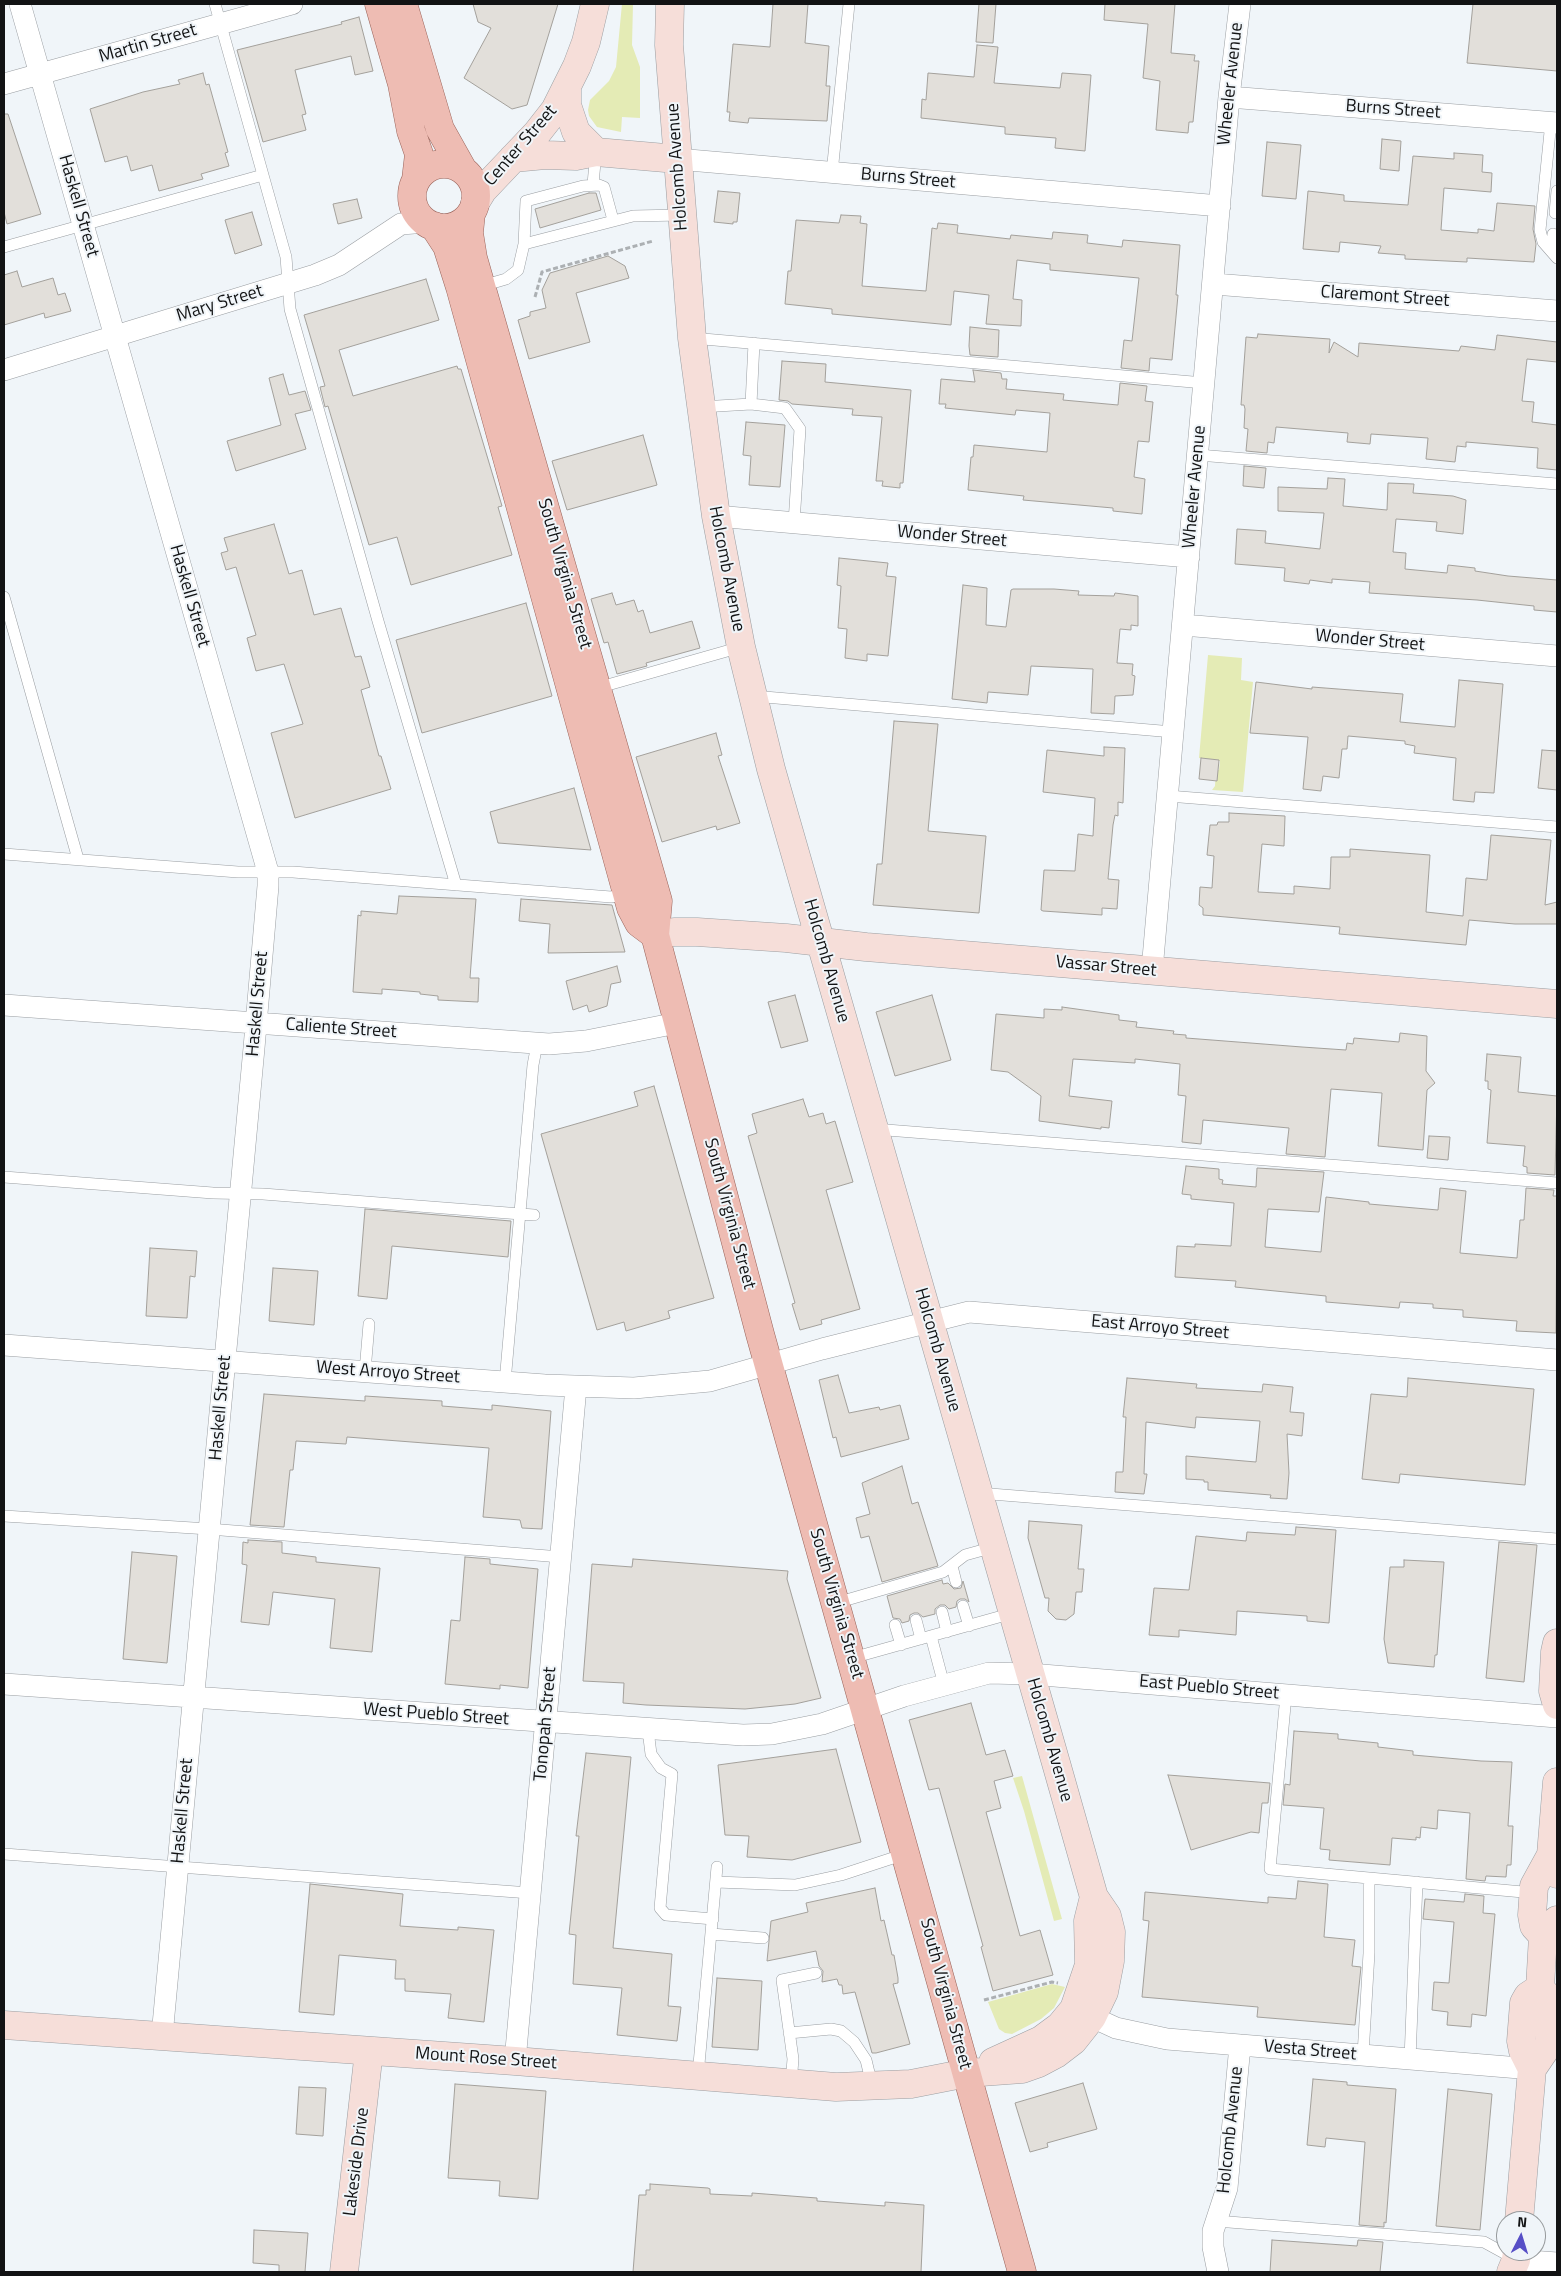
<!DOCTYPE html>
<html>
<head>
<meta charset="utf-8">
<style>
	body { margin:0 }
	#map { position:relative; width:1561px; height:2276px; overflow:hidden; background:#f0f5f9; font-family:"Titillium Web",sans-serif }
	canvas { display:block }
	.frame { position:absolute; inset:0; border:5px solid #121314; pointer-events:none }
	.north { position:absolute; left:1496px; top:2211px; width:50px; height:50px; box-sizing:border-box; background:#f0f5f9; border:1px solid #979b9d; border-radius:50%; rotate:5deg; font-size:14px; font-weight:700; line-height:20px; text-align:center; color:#121314 }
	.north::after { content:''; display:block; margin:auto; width:18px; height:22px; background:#574fc6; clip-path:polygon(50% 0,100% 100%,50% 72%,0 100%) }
</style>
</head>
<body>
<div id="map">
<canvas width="1561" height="2276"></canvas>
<div class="frame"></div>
<div class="north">N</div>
</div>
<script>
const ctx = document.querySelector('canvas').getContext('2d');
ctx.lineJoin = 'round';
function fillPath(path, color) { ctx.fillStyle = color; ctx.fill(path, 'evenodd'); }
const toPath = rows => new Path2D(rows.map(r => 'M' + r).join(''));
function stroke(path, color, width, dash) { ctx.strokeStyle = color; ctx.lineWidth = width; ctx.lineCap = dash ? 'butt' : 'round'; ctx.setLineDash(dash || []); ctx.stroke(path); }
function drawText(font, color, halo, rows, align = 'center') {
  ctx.font = font + ' "Titillium Web",sans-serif'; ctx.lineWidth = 4; ctx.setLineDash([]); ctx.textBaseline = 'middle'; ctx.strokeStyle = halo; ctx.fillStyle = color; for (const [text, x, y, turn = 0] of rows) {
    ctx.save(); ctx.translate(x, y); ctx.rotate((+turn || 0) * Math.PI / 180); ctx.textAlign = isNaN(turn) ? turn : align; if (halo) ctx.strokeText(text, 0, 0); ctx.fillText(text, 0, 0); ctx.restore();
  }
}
fillPath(toPath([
	[622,4,633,4,632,45,640,67,640,118,622,117,621,132,597,127,589,116,588,110,590,100,609,81,616,67],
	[1208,655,1242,658,1241,680,1253,682,1243,792,1212,790,1215,786,1216,770,1219,770,1220,761,1199,758],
	[1022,1776,1062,1919,1054,1921,1024,1811,1013,1778],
	[1052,1984,1065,1987,1054,2008,1041,2019,1012,2034,1005,2033,999,2029,988,2002]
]), '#e4ebb5');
const building = toPath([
	[473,4,558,4,527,105,512,109,464,78,491,28,478,22,473,4],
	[773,4,808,4,805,43,829,46,826,86,830,86,827,121,749,118,748,123,729,121,730,112,727,112,733,44,770,47,773,4],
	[979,4,996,4,993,43,976,42,979,4],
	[1105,4,1175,4,1171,53,1195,55,1194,61,1199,61,1193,122,1189,122,1188,133,1156,130,1160,81,1143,78,1148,24,1104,20,1105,4],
	[1473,4,1557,4,1557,71,1467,63,1473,4],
	[359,17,373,71,355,75,351,56,295,70,306,114,302,115,306,130,263,142,237,50,342,24,341,22,359,17],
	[977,45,998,47,994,83,1060,88,1062,73,1091,75,1085,151,1055,148,1056,138,1005,134,1005,127,921,118,922,99,926,100,928,73,974,77,977,45],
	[203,73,206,85,209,84,228,152,225,153,229,166,201,174,203,179,159,191,152,165,131,171,127,156,105,162,90,109,143,92,180,84,178,80,203,73],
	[4,114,8,114,41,214,7,224,4,212,4,114],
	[1382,139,1401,141,1399,171,1380,169,1382,139],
	[1267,142,1301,145,1296,199,1262,196,1267,142],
	[1454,153,1483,155,1482,172,1492,173,1491,192,1444,188,1441,230,1478,233,1478,229,1494,231,1497,203,1535,206,1533,229,1536,244,1534,262,1467,258,1467,262,1405,259,1405,255,1378,253,1381,246,1340,242,1339,252,1303,249,1308,191,1344,195,1344,201,1408,205,1413,156,1454,159,1454,153],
	[718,191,740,193,737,222,733,222,733,224,714,222,718,191],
	[589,193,596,193,601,210,540,228,535,209,589,193],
	[357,199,362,218,338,224,333,204,357,199],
	[252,212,262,245,235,254,225,220,252,212],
	[841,215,861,216,860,223,867,224,862,286,926,291,932,228,937,229,938,223,958,225,957,233,1010,239,1011,235,1052,239,1053,232,1088,235,1087,243,1122,247,1123,240,1180,245,1176,295,1178,295,1172,360,1150,358,1149,371,1121,368,1124,340,1132,341,1139,278,1050,270,1050,264,1017,260,1013,299,1022,300,1021,326,986,324,989,295,954,291,951,325,832,314,832,309,785,304,788,271,791,271,796,220,839,223,841,215],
	[608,256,625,266,629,278,576,293,590,342,529,359,518,320,530,316,530,312,546,308,542,290,550,273,608,256],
	[17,271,22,287,53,278,58,295,65,293,71,311,45,318,44,313,4,325,4,275,17,271],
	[426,279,439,320,339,350,353,396,457,366,458,369,461,369,502,506,498,507,512,555,411,585,397,537,369,545,328,406,325,407,320,387,325,386,304,315,426,279],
	[970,327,999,330,998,357,970,355,969,346,970,327],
	[1258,334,1330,339,1329,353,1334,342,1358,357,1359,343,1459,351,1461,346,1495,350,1497,335,1557,342,1557,362,1527,359,1522,401,1534,402,1532,422,1557,425,1557,470,1537,468,1538,448,1466,442,1466,447,1457,446,1455,462,1426,459,1428,438,1371,434,1370,444,1347,442,1348,433,1276,427,1274,443,1268,442,1267,453,1246,451,1248,429,1244,428,1245,409,1244,405,1241,405,1246,337,1257,338,1258,334],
	[782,361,826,364,825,382,911,390,903,483,900,483,900,488,882,486,883,481,876,481,882,417,852,415,853,409,792,404,788,401,779,400,782,361],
	[973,370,1001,373,1002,379,1007,379,1006,389,1064,394,1063,400,1118,405,1120,383,1147,386,1145,401,1153,402,1149,442,1138,441,1134,477,1145,479,1142,514,1113,511,1113,508,1023,500,1024,496,968,490,971,457,973,457,974,445,1047,452,1050,413,1016,410,1015,415,945,408,946,404,939,404,941,379,975,382,973,370],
	[283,374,289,395,305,391,311,410,295,414,306,449,236,471,227,441,281,425,269,378,283,374],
	[746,422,785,425,780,487,749,485,751,456,743,455,746,422],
	[643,435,657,485,567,510,552,461,643,435],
	[1244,466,1266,468,1264,488,1243,486,1244,466],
	[1328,478,1345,479,1343,506,1387,510,1388,483,1414,484,1413,493,1453,496,1466,500,1463,534,1436,531,1437,522,1396,519,1393,552,1406,553,1405,569,1447,573,1448,565,1475,568,1475,571,1508,576,1557,580,1557,612,1534,610,1534,606,1477,600,1369,593,1370,582,1332,579,1332,583,1310,580,1309,584,1284,581,1285,568,1235,564,1237,529,1266,531,1265,543,1320,549,1324,513,1278,511,1278,487,1327,489,1328,478],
	[274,524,289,574,302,570,314,615,341,608,355,657,361,656,370,687,361,690,379,756,381,756,391,789,295,818,271,733,303,724,284,664,256,671,247,638,256,635,236,567,226,570,221,553,228,551,224,538,274,524],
	[839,558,888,563,886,576,896,577,888,656,867,654,867,661,845,658,847,629,838,628,841,586,837,585,839,558],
	[963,585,987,588,986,625,1006,627,1011,590,1013,589,1054,589,1079,591,1078,595,1114,596,1115,593,1138,596,1138,626,1131,625,1131,630,1120,629,1117,663,1133,664,1132,675,1135,676,1133,695,1115,696,1114,714,1091,713,1093,669,1031,666,1028,695,988,692,987,703,952,699,963,585],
	[612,593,616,605,634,600,638,612,643,610,650,633,692,621,700,648,646,663,647,666,617,674,608,642,604,643,591,599,612,593],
	[526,603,552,696,422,733,396,640,526,603],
	[1459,680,1503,684,1494,793,1475,792,1474,802,1453,800,1456,758,1414,753,1415,746,1405,744,1405,741,1348,736,1347,749,1342,749,1339,778,1323,776,1321,791,1303,789,1308,737,1250,733,1256,682,1312,689,1312,687,1403,694,1400,722,1455,727,1459,680],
	[894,721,938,724,928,831,986,836,979,913,873,905,877,864,882,864,894,721],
	[716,733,722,755,718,756,740,823,717,830,716,826,662,842,636,757,716,733],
	[1104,747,1125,748,1123,803,1118,802,1118,816,1115,815,1113,825,1108,879,1119,880,1117,909,1102,908,1102,915,1043,911,1041,910,1044,870,1075,871,1078,834,1093,836,1095,798,1043,792,1047,750,1104,756,1104,747],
	[1542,750,1557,751,1557,790,1538,788,1542,750],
	[1201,758,1219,760,1217,781,1199,779,1201,758],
	[574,788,591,850,498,843,490,812,574,788],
	[1229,813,1285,816,1284,846,1262,844,1258,892,1294,894,1294,886,1330,889,1331,857,1350,857,1350,849,1430,855,1426,912,1463,916,1466,878,1487,880,1491,835,1551,840,1545,905,1557,902,1557,924,1515,924,1469,920,1466,945,1339,934,1340,927,1203,915,1203,908,1199,905,1200,887,1212,888,1214,856,1207,855,1210,825,1217,825,1218,822,1229,822,1229,813],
	[399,896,476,899,470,978,479,978,478,1002,438,1000,438,996,420,994,420,992,382,989,382,994,353,992,358,915,361,916,361,911,397,914,399,896],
	[521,899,612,905,625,952,548,953,550,924,519,921,521,899],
	[617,966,621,982,611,984,607,1006,589,1012,587,1005,573,1010,566,981,617,966],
	[795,995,808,1041,781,1048,768,1002,795,995],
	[932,995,951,1060,895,1076,876,1012,932,995],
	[1062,1007,1119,1015,1119,1020,1137,1022,1136,1027,1174,1031,1173,1034,1186,1035,1186,1038,1302,1047,1346,1050,1347,1043,1353,1044,1354,1038,1399,1042,1400,1033,1427,1036,1426,1071,1435,1083,1427,1090,1423,1150,1378,1146,1382,1093,1331,1089,1325,1157,1286,1154,1289,1128,1203,1120,1201,1144,1182,1142,1186,1096,1178,1095,1180,1064,1135,1059,1135,1063,1073,1059,1069,1096,1112,1101,1109,1128,1101,1127,1101,1129,1039,1121,1041,1096,1008,1072,991,1070,996,1014,1044,1018,1044,1009,1062,1010,1062,1007],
	[1487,1054,1521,1057,1518,1092,1557,1096,1555,1175,1527,1173,1527,1167,1523,1166,1525,1146,1487,1143,1491,1090,1488,1089,1488,1081,1485,1081,1487,1054],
	[654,1086,714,1298,668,1311,670,1318,626,1331,624,1322,597,1330,541,1134,638,1106,634,1092,654,1086],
	[803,1099,809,1117,823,1113,826,1124,835,1121,853,1182,826,1190,860,1309,821,1320,822,1324,800,1330,792,1304,795,1303,748,1136,757,1133,752,1114,803,1099],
	[1429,1136,1450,1137,1448,1160,1427,1158,1429,1136],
	[1186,1166,1219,1169,1219,1179,1223,1180,1222,1184,1256,1187,1257,1168,1324,1172,1319,1212,1268,1209,1265,1247,1321,1252,1326,1197,1369,1202,1369,1204,1438,1210,1440,1188,1466,1191,1460,1253,1517,1258,1520,1220,1524,1220,1526,1188,1554,1190,1553,1196,1557,1196,1556,1333,1516,1331,1517,1321,1463,1317,1463,1310,1433,1308,1433,1304,1400,1302,1399,1308,1326,1302,1326,1296,1235,1287,1236,1281,1175,1277,1177,1246,1195,1247,1195,1244,1231,1246,1234,1203,1191,1199,1191,1195,1182,1194,1186,1166],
	[365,1209,511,1221,508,1257,392,1246,387,1299,358,1296,365,1209],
	[150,1248,197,1251,195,1277,190,1276,187,1318,146,1316,150,1248],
	[273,1268,318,1271,314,1325,269,1321,273,1268],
	[838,1375,849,1413,879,1407,880,1410,900,1405,909,1439,841,1457,836,1437,833,1438,819,1380,838,1375],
	[1127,1378,1197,1384,1196,1388,1262,1392,1263,1384,1293,1387,1290,1412,1304,1413,1302,1436,1287,1434,1289,1473,1287,1499,1270,1498,1271,1495,1208,1490,1208,1482,1204,1482,1204,1480,1186,1479,1186,1456,1256,1462,1260,1421,1196,1417,1195,1428,1146,1422,1144,1474,1147,1474,1144,1494,1115,1492,1116,1472,1123,1472,1126,1417,1123,1417,1127,1378],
	[1408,1378,1534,1389,1525,1485,1400,1474,1399,1483,1362,1479,1371,1394,1407,1397,1408,1378],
	[264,1394,365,1401,365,1396,442,1401,442,1406,492,1410,492,1405,551,1411,542,1529,522,1528,520,1520,483,1517,489,1448,347,1437,346,1444,296,1441,293,1470,290,1470,284,1527,250,1525,264,1394],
	[902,1466,912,1504,918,1502,938,1566,882,1582,869,1536,861,1538,856,1518,870,1514,862,1483,902,1466],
	[1029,1521,1082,1525,1078,1569,1084,1569,1082,1592,1076,1592,1074,1614,1066,1620,1056,1619,1048,1611,1049,1598,1045,1598,1028,1538,1029,1521],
	[1296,1527,1336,1530,1329,1623,1307,1621,1307,1616,1237,1611,1236,1635,1179,1630,1179,1637,1149,1635,1154,1588,1189,1590,1196,1536,1246,1541,1247,1532,1295,1535,1296,1527],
	[248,1540,282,1542,282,1553,316,1557,316,1562,380,1568,372,1652,330,1648,335,1599,273,1592,269,1625,241,1622,247,1565,242,1564,243,1542,248,1543,248,1540],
	[1499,1542,1537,1545,1524,1682,1486,1678,1499,1542],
	[132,1552,177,1556,167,1663,123,1659,132,1552],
	[465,1557,490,1559,490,1564,538,1569,528,1688,500,1685,500,1689,445,1684,451,1620,460,1621,465,1557],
	[633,1559,788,1571,787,1579,821,1698,795,1704,745,1709,646,1705,623,1703,624,1683,583,1681,592,1564,632,1567,633,1559],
	[1404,1560,1444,1562,1437,1655,1435,1655,1434,1667,1388,1663,1384,1639,1390,1567,1404,1567,1404,1560],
	[942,1580,943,1584,948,1583,954,1589,961,1588,963,1581,969,1602,965,1599,960,1599,957,1601,956,1607,949,1609,945,1605,940,1605,935,1609,935,1614,923,1617,918,1613,914,1613,910,1615,909,1621,902,1623,900,1619,893,1618,887,1596,942,1580],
	[971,1703,986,1755,1005,1750,1013,1776,994,1781,1001,1808,986,1812,1020,1936,1040,1930,1053,1975,993,1991,981,1947,983,1946,939,1788,929,1790,909,1720,971,1703],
	[1294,1731,1338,1734,1338,1739,1378,1743,1378,1747,1413,1751,1413,1755,1481,1761,1512,1762,1508,1826,1513,1826,1511,1865,1507,1865,1506,1877,1486,1876,1485,1881,1466,1879,1470,1813,1438,1810,1437,1829,1421,1827,1420,1838,1416,1837,1416,1840,1392,1838,1390,1865,1329,1860,1330,1850,1320,1849,1324,1808,1283,1805,1285,1784,1290,1785,1294,1731],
	[836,1749,861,1842,792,1860,747,1857,749,1836,725,1835,718,1765,836,1749],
	[586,1753,631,1757,613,1948,672,1954,668,2006,681,2007,677,2041,617,2035,622,1988,573,1984,576,1935,569,1934,579,1836,576,1836,586,1753],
	[1168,1775,1270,1783,1268,1803,1262,1803,1259,1833,1251,1832,1191,1850,1168,1775],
	[1298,1881,1328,1884,1324,1937,1355,1940,1352,1966,1361,1967,1355,2025,1257,2017,1258,2007,1142,1997,1149,1921,1143,1920,1145,1892,1268,1903,1268,1897,1296,1899,1298,1881],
	[310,1884,403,1894,400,1926,458,1930,458,1927,494,1930,484,2022,448,2018,451,1994,405,1991,405,1979,395,1979,396,1960,339,1955,334,2015,299,2012,310,1884],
	[875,1888,881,1921,884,1920,892,1955,894,1955,898,1978,898,1983,893,1984,910,2044,876,2053,872,2053,855,1992,843,1994,842,1985,839,1985,837,1979,822,1982,823,1971,819,1966,816,1951,767,1961,771,1921,808,1912,806,1903,875,1888],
	[1465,1894,1484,1896,1483,1913,1495,1914,1486,2016,1472,2014,1471,2027,1447,2025,1448,2012,1432,2010,1434,1982,1449,1983,1454,1922,1423,1919,1425,1899,1464,1902,1465,1894],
	[717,1978,762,1981,758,2050,712,2047,717,1978],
	[1313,2079,1347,2082,1347,2085,1396,2089,1386,2223,1384,2222,1384,2227,1359,2225,1365,2142,1326,2138,1325,2147,1307,2145,1313,2079],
	[1083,2083,1097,2129,1047,2143,1048,2147,1030,2152,1015,2103,1083,2083],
	[455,2084,546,2091,538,2199,499,2196,500,2181,448,2178,455,2084],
	[299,2087,326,2088,323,2136,296,2134,299,2087],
	[1448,2089,1492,2094,1480,2230,1436,2226,1448,2089],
	[650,2184,708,2188,710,2189,710,2194,752,2196,752,2193,817,2198,817,2201,885,2206,885,2202,924,2205,921,2272,633,2272,639,2195,646,2195,646,2190,650,2190,650,2184],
	[254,2230,308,2233,305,2272,279,2272,279,2265,253,2263,254,2230],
	[1272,2240,1357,2246,1358,2240,1383,2242,1380,2272,1270,2272,1272,2240]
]);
fillPath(building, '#e2dfda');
stroke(building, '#a3a09b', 1);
const lane = toPath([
	[215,4,286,257,290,309,378,621,456,885],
	[1551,122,1540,230,1543,242,1557,258],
	[832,173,849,4],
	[593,184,596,152],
	[1555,213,1557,191],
	[524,244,633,216,681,215],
	[4,247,263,175],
	[1551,251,1553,234],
	[482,286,506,279,518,270,524,244,526,201,583,186,599,185,604,187,613,220],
	[692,338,1204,383],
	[751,404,785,408,800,429,794,523],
	[701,407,751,404,754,343],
	[1198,455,1557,484],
	[4,597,78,859],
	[597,688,741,647],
	[753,696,1173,732],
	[1168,796,1557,827],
	[4,854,238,872,293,872,611,897,628,894],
	[874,1129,1557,1183],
	[4,1177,213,1193,263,1194,534,1215],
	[365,1371,369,1324],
	[505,1382,533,1065,537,1044],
	[978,1493,1557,1539],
	[4,1516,209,1529,561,1557],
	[952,1566,956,1582],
	[836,1603,943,1572,965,1555,994,1547],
	[963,1606,969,1626],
	[942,1612,947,1632],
	[916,1620,921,1639],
	[895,1625,901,1645],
	[931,1636,944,1685],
	[852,1658,1013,1613],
	[1286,1695,1270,1869,1534,1893],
	[648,1730,651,1754,661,1768,672,1774,660,1908,666,1915,713,1919],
	[4,1854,530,1893],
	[716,1882,795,1885,841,1875,905,1854],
	[711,1934,763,1938],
	[789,2033,831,2029,841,2031,854,2042,866,2060,872,2085],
	[1363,2055,1369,1953,1369,1878],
	[1410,2059,1417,1882],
	[698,2075,717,1867],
	[791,2083,793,2059,782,1980,816,1973],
	[1216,2221,1484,2242,1515,2259]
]);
const street = toPath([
	[20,4,268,872,268,886,254,1048,162,2036],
	[4,84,292,4],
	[1229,97,1557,123],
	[677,159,1220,206],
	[1214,284,1557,311],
	[4,370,315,275,339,265,401,224,427,222],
	[716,516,1189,557],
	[1183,625,1557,656],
	[1152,970,1229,97,1240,4],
	[4,1005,549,1044,586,1041,677,1023],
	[4,1345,545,1385,634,1388,710,1381,822,1349,969,1312,1557,1360],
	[4,1684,743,1735,772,1734,822,1724,904,1696,989,1673,1030,1674,1557,1717],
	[1092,2017,1116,2028,1167,2039,1532,2069],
	[515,2061,576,1387],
	[1516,2260,1557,2263],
	[1218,2272,1213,2247,1213,2231,1227,2188,1240,2045]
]);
const secondary = toPath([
	[567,88,567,105,576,132,596,152],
	[513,158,545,155,576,156,596,152,677,159],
	[475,203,483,190,537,133,555,110,577,66,586,42,595,4],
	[655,935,674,932,697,932,786,938,866,947,1557,1004],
	[1557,1643,1555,1652,1553,1691,1557,1705],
	[1557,1782,1551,1855,1557,1874],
	[1543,1936,1534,1926,1532,1915,1534,1886,1551,1855],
	[4,2025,515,2061,836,2087,911,2084,967,2073,1022,2069,1039,2063,1056,2054,1073,2041,1092,2017,1104,1992,1110,1961,1111,1932,1107,1916,1094,1897,1056,1763,771,769,741,647,716,516,692,338,669,45,670,4],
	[993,2062,1041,2040,1060,2026,1074,2009,1089,1965,1088,1921,1094,1897],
	[1532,2069,1523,2051,1521,2041,1524,2003,1528,1996,1540,1988],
	[1519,2221,1532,2069,1549,2044,1551,2009,1547,1996,1540,1988,1543,1936,1554,1927,1557,1920],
	[344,2272,369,2051],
	[1511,2272,1516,2260,1517,2251]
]);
const primary = toPath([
	[379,4,402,84,411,131,419,154,416,180],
	[403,4,440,129,463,170],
	'412 196a32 32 0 1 1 64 0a32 32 0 1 1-64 0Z',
	[471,213,469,233,473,258,658,901,655,935,760,1334,1022,2272],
	[434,226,447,246,460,287,631,908,639,923,655,935]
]);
stroke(lane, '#9a9ea2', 12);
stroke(street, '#9a9ea2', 22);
stroke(secondary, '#9a9ea2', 29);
stroke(primary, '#99645b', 29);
stroke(toPath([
	[535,297,542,272,653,241],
	[984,2000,1052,1982,1058,1983]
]), '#acb0b3', 3, [5, 2.5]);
stroke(lane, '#fff', 11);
stroke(street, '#fff', 21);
stroke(secondary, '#f6ded9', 28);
stroke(primary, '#eebcb3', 28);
drawText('18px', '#121314', '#f0f5f9', [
	["Martin Street",148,44,-16],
	["Wheeler Avenue",1231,84,-84],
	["Burns Street",1393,110,4],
	["Center Street",521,146,-49],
	["Holcomb Avenue",678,167,-94],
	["Burns Street",908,179,5],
	["Haskell Street",78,206,74],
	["Claremont Street",1385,297,4],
	["Mary Street",220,304,-17],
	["Wheeler Avenue",1195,487,-85],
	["Wonder Street",952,537,5],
	["Holcomb Avenue",726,569,79],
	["South Virginia Street",564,574,74],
	["Haskell Street",189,596,74],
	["Wonder Street",1370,641,5],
	["Holcomb Avenue",826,961,74],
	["Vassar Street",1106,967,5],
	["Haskell Street",258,1004,-85],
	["Caliente Street",341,1029,4],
	["South Virginia Street",729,1214,75],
	["East Arroyo Street",1160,1328,5],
	["Holcomb Avenue",937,1350,74],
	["West Arroyo Street",388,1373,4],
	["Haskell Street",221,1408,-85],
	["South Virginia Street",836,1604,74],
	["East Pueblo Street",1209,1688,5],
	["West Pueblo Street",436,1715,4],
	["Tonopah Street",546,1724,-85],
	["Holcomb Avenue",1049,1740,74],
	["Haskell Street",183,1811,-85],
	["South Virginia Street",945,1994,75],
	["Vesta Street",1310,2051,5],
	["Mount Rose Street",486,2059,4],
	["Holcomb Avenue",1231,2130,-84],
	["Lakeside Drive",357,2162,-83]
]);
</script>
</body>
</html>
